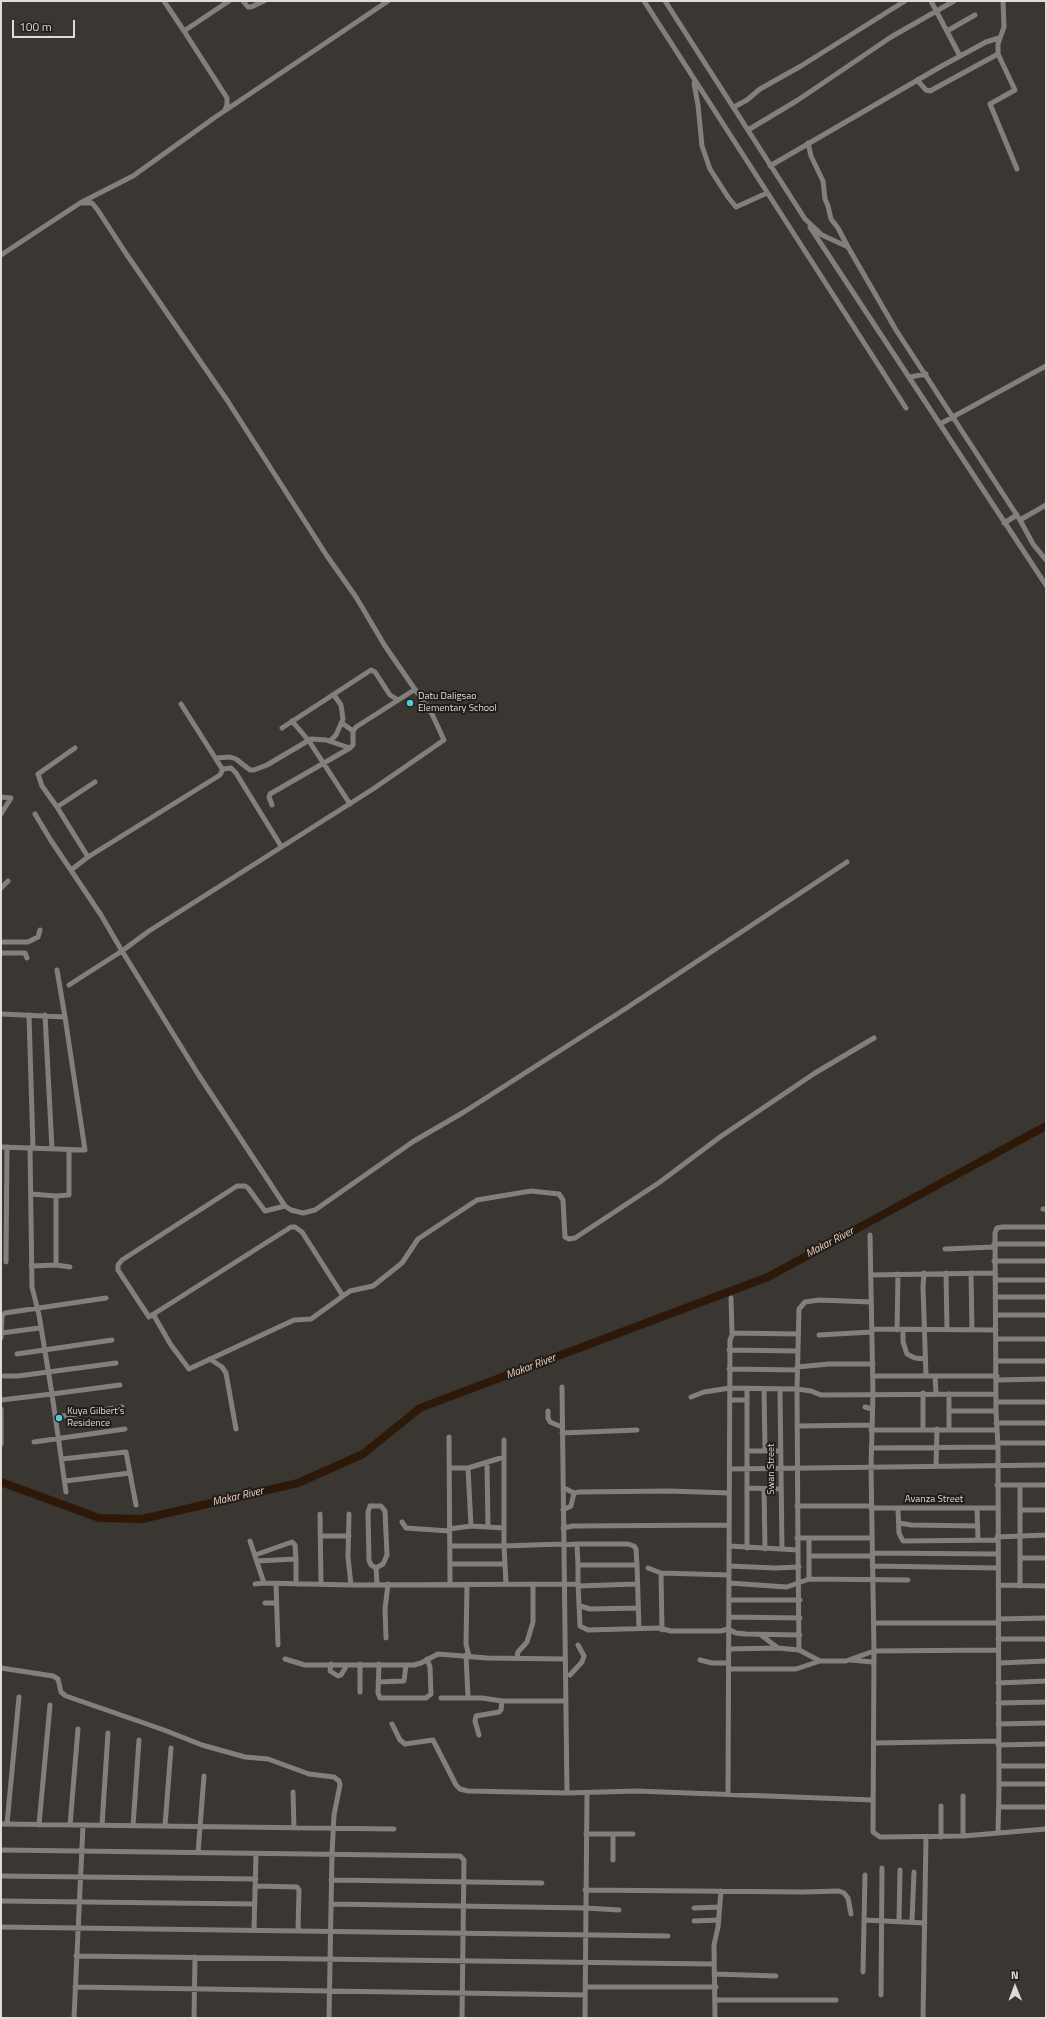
<!DOCTYPE html>
<html>
<head>
<meta charset="utf-8">
<style>
	body { margin:0 }
	#map { position:relative; width:1047px; height:2019px; overflow:hidden; background:#3a3632; font-family:"Titillium Web",sans-serif }
	canvas { display:block }
	.frame { position:absolute; inset:0; border:2px solid #dedbd9; pointer-events:none }
	.north { position:absolute; left:995px; top:1967px; width:40px; height:40px; -webkit-text-stroke:3px #201e1c; paint-order:stroke; rotate:359deg; font-size:11px; font-weight:700; line-height:16px; text-align:center; color:#dedbd9 }
	.north::after { content:''; display:block; margin:auto; width:14px; height:18px; background:#dedbd9; clip-path:polygon(50% 0,100% 100%,50% 72%,0 100%) }
	.scale { position:absolute; left:12px; top:20px; width:63px; height:18px; box-sizing:border-box; border:2px solid #dedbd9; border-top:0; padding-left:5px; font-size:12px; line-height:14px; white-space:nowrap; color:#dedbd9; -webkit-text-stroke:3px #201e1c; paint-order:stroke }
</style>
</head>
<body>
<div id="map">
<canvas width="1047" height="2019"></canvas>
<div class="frame"></div>
<div class="north">N</div>
<div class="scale">100 m</div>
</div>
<script>
const ctx = document.querySelector('canvas').getContext('2d');
ctx.lineJoin = 'round';
const toPath = rows => new Path2D(rows.map(r => 'M' + r).join(''));
function stroke(path, color, width, dash) { ctx.strokeStyle = color; ctx.lineWidth = width; ctx.lineCap = dash ? 'butt' : 'round'; ctx.setLineDash(dash || []); ctx.stroke(path); }
function drawText(font, color, halo, rows, align = 'center') {
  ctx.font = font + ' "Titillium Web",sans-serif'; ctx.lineWidth = 4; ctx.setLineDash([]); ctx.textBaseline = 'middle'; ctx.strokeStyle = halo; ctx.fillStyle = color; for (const [text, x, y, turn = 0] of rows) {
    ctx.save(); ctx.translate(x, y); ctx.rotate((+turn || 0) * Math.PI / 180); ctx.textAlign = isNaN(turn) ? turn : align; if (halo) ctx.strokeText(text, 0, 0); ctx.fillText(text, 0, 0); ctx.restore();
  }
}
stroke(toPath([
	[1,1482,99,1518,142,1519,298,1483,363,1454,420,1408,768,1277,1046,1126]
]), '#2e1908', 8);
stroke(toPath([
	[164,1,184,31],
	[243,1,248,7,251,7,264,1],
	[644,1,906,408],
	[665,1,805,219,822,235,848,247,896,330,1020,520,1033,544,1046,560],
	[931,1,960,56],
	[1003,1,1004,27,998,44,998,54,1015,90,990,104,1017,169],
	[947,31,975,15],
	[917,80,926,90,930,91,998,54],
	[694,83,698,105,702,146,710,169,728,197,736,207,767,193],
	[734,107,747,100,760,89,801,66,905,1],
	[225,110,227,105,227,98,184,31,229,1],
	[748,130,798,100,891,37,954,1],
	[808,143,811,156,823,181,825,199,828,206,831,219,838,228,848,247],
	[770,166,940,67,986,42,999,38],
	[80,203,92,203,97,209,127,255,227,400,327,556,356,597,385,646,432,714,444,740,373,789,149,931,122,951,198,1074,285,1206,291,1210,303,1213,315,1210,414,1141,464,1112,625,1009,847,862],
	[810,227,1046,585],
	[1,255,80,203,133,176,214,118,388,1],
	[910,377,926,374],
	[940,424,1046,366],
	[1020,520,1046,505],
	[1004,523,1017,515],
	[181,704,221,767,223,769,231,768,236,773,281,846],
	[292,721,309,741,350,804],
	[342,723,353,731],
	[282,728,371,670,375,672,390,695,398,700],
	[330,741,336,735,343,719,341,705,334,695],
	[216,758,230,757,236,759,250,770,254,770,267,765,311,739,326,740,350,748],
	[1,797,11,798,1,814],
	[272,805,269,797,270,794,350,748,353,745,353,731,356,727,414,690],
	[57,807,42,786,38,774,75,748],
	[35,814,50,839,101,915,122,951,69,985],
	[88,857,220,775,223,769],
	[71,870,88,857,57,807,95,782],
	[1,888,8,881],
	[1,942,28,942,38,937,40,930],
	[1,953,25,953,27,958],
	[57,970,65,1017],
	[1,1014,65,1017,85,1150,1,1147],
	[29,1015,33,1148],
	[45,1015,52,1149],
	[30,1148,32,1287,39,1315,52,1394,120,1385],
	[31,1194,56,1196,69,1195,69,1150],
	[285,1206,265,1211,248,1188,245,1186,237,1186,122,1260,118,1265,118,1270,149,1317,291,1227,295,1227,302,1232,343,1296],
	[1043,1209,1046,1209],
	[870,1235,873,1394,871,1467,874,1651,873,1832,880,1837,963,1836,1046,1829],
	[994,1244,1046,1244],
	[945,1249,994,1247],
	[994,1261,1046,1261],
	[6,1262,7,1147],
	[56,1265,70,1267],
	[31,1266,56,1265,56,1196],
	[924,1273,923,1287,926,1376],
	[946,1273,947,1330],
	[971,1273,972,1330],
	[871,1275,995,1273],
	[995,1280,1046,1280],
	[995,1297,1046,1297],
	[731,1298,732,1334],
	[153,1314,171,1345,189,1369,294,1320,311,1319,350,1291,373,1286,402,1263,418,1239,477,1200,531,1191,559,1194,563,1200,565,1237,569,1239,575,1238,660,1182,720,1137,815,1073,874,1038],
	[996,1315,1046,1315],
	[872,1329,996,1330],
	[897,1330,898,1274],
	[903,1331,903,1342,907,1354,915,1358,925,1359],
	[1,1333,40,1328],
	[819,1335,872,1332],
	[1,1338,2,1316,5,1313,106,1298],
	[997,1339,1046,1339],
	[729,1350,797,1351],
	[17,1354,112,1340],
	[210,1359,222,1367,226,1373,236,1429],
	[997,1361,1046,1361],
	[797,1367,829,1364,873,1364],
	[729,1369,797,1370],
	[1,1376,18,1376,116,1363],
	[873,1376,997,1376],
	[935,1376,936,1393],
	[996,1380,1046,1379],
	[562,1387,567,1793],
	[764,1389,765,1450],
	[780,1390,782,1549],
	[949,1394,949,1429],
	[691,1397,704,1392,730,1388,797,1389,811,1391,821,1395,996,1394],
	[1,1400,52,1394,66,1492],
	[730,1400,747,1400],
	[996,1402,1046,1402],
	[865,1407,872,1409],
	[1,1409,1,1444],
	[548,1411,548,1418,550,1422,562,1427],
	[949,1411,996,1411],
	[56,1417,122,1407],
	[996,1423,1046,1423],
	[797,1426,872,1425],
	[923,1429,923,1393],
	[871,1430,997,1430],
	[562,1433,637,1430],
	[449,1437,450,1583],
	[504,1440,504,1546,563,1544],
	[34,1442,125,1429],
	[998,1443,1046,1443],
	[871,1448,998,1447],
	[748,1451,781,1451],
	[62,1459,126,1452,136,1505],
	[487,1462,488,1527],
	[936,1466,937,1429],
	[450,1468,468,1468,504,1457],
	[468,1468,471,1526],
	[730,1469,1046,1465],
	[65,1481,130,1473],
	[997,1485,1046,1485],
	[1020,1485,1020,1586],
	[564,1488,574,1493],
	[748,1488,781,1489],
	[764,1489,765,1549],
	[370,1506,381,1506,385,1511,387,1555,383,1564,376,1568,371,1565,369,1560,368,1512,370,1506],
	[797,1506,871,1506],
	[871,1508,997,1508],
	[898,1509,899,1533,903,1541,997,1540],
	[977,1509,978,1539],
	[563,1510,571,1506,574,1493,579,1492,669,1491,729,1493],
	[1021,1510,1046,1510],
	[320,1514,321,1584],
	[349,1514,348,1557,351,1585],
	[402,1522,406,1528,449,1531],
	[899,1523,911,1525,978,1526],
	[563,1528,573,1526,729,1525],
	[449,1529,471,1526,504,1528],
	[320,1536,349,1536],
	[997,1537,1046,1535],
	[797,1538,872,1538],
	[809,1538,809,1556,872,1556],
	[250,1541,264,1583],
	[563,1545,577,1544],
	[450,1546,504,1546,506,1583],
	[729,1546,798,1550,797,1389,799,1309,805,1302,819,1300,871,1302],
	[747,1548,747,1389],
	[798,1550,799,1650],
	[872,1553,997,1554],
	[255,1555,292,1542,295,1545,296,1559],
	[809,1556,809,1579],
	[1020,1558,1046,1558],
	[257,1561,296,1559,296,1584],
	[450,1564,504,1564],
	[578,1565,577,1544,628,1544,634,1546,636,1549,637,1565,639,1629],
	[729,1566,775,1568,799,1567],
	[872,1566,997,1568],
	[376,1568,377,1584],
	[648,1568,661,1573,729,1575],
	[661,1573,662,1630],
	[729,1583,787,1587,809,1579,908,1580],
	[255,1584,264,1583,351,1585,578,1584,578,1565,637,1565],
	[276,1584,278,1645],
	[467,1584,466,1644,469,1656],
	[578,1584,580,1626,588,1630,659,1628,671,1631,721,1631,728,1629,736,1633,746,1634,800,1635],
	[998,1585,1046,1586],
	[578,1586,637,1584],
	[729,1600,800,1600],
	[265,1603,276,1603],
	[580,1606,590,1609,638,1608],
	[729,1617,800,1618],
	[998,1619,1046,1618],
	[874,1623,998,1623],
	[761,1635,778,1648,799,1650,820,1661,846,1661,874,1651,998,1650],
	[386,1638,385,1609,388,1584],
	[998,1639,1046,1639],
	[729,1649,778,1648],
	[466,1655,468,1697],
	[517,1658,518,1652,527,1642,533,1622,533,1584],
	[285,1659,305,1665,414,1665,421,1663,438,1654,487,1658,565,1659],
	[700,1660,712,1663,728,1663],
	[850,1660,873,1662],
	[999,1663,1046,1661],
	[331,1664,330,1671,338,1676,341,1675,347,1665],
	[360,1664,360,1692],
	[379,1664,378,1693,380,1698,426,1698,431,1694,430,1667,427,1659],
	[1,1668,53,1676,58,1679,61,1692,66,1696,164,1730,202,1745,245,1757,268,1759,309,1774,334,1777,339,1781,340,1785,334,1815,332,1854,329,2018],
	[729,1669,796,1669,820,1661],
	[570,1675,582,1662,584,1656,578,1645],
	[378,1682,404,1681,406,1665],
	[998,1683,1046,1681],
	[441,1698,482,1698,502,1701,565,1701],
	[998,1703,1046,1702],
	[392,1724,400,1740,405,1744,433,1740,456,1785,460,1789,468,1791,567,1793,636,1791,873,1800],
	[998,1724,1046,1723],
	[479,1735,475,1721,476,1716,499,1712,501,1710,502,1701],
	[874,1743,998,1741],
	[998,1745,1046,1744],
	[999,1766,1046,1766],
	[999,1784,1046,1784],
	[293,1792,294,1828],
	[728,1794,730,1340,733,1333,797,1334],
	[963,1796,963,1836],
	[941,1806,941,1837],
	[999,1807,1046,1807],
	[1,1824,394,1829],
	[7,1824,19,1697],
	[39,1825,50,1705],
	[70,1825,78,1729],
	[102,1825,108,1733],
	[133,1826,139,1740],
	[165,1826,171,1748],
	[998,1833,999,1790,998,1447,996,1411,995,1233,997,1228,1002,1227,1046,1227],
	[586,1834,633,1834],
	[613,1834,613,1860],
	[1,1850,460,1856,464,1860,462,2018],
	[198,1853,204,1776],
	[1,1876,256,1879],
	[331,1880,542,1883],
	[256,1886,297,1887,299,1890,298,1931],
	[585,1890,803,1892,839,1891,844,1893,848,1898,851,1914],
	[1,1901,255,1904],
	[331,1904,585,1908,619,1910],
	[694,1908,720,1907],
	[864,1920,925,1923],
	[694,1921,719,1920],
	[899,1921,900,1870],
	[912,1922,914,1872],
	[1,1927,668,1936],
	[254,1930,256,1854],
	[76,1956,714,1964],
	[863,1972,865,1875],
	[714,1974,776,1976],
	[75,1987,585,1995],
	[586,1987,716,1987],
	[881,1995,882,1868],
	[715,2000,836,2000],
	[74,2018,83,1825],
	[194,2018,195,1957],
	[585,2018,587,1793],
	[715,2018,714,1945,718,1927,721,1891],
	[923,2018,926,1837]
]), '#82807e', 5);
for (const [x, y, r, color] of [
	[410,703,4,"#53cbdb"],
	[59,1418,4,"#53cbdb"]
]) { const dot = new Path2D(); dot.arc(x, y, r, 0, 2 * Math.PI); ctx.fillStyle = color; ctx.fill(dot); stroke(dot, '#201e1c', 1.5); }
drawText('10px', '#dedbd9', '#201e1c', [
	["Datu Daligsao",418,697],
	["Elementary School",418,709],
	["Kuya Gilbert’s",67,1412],
	["Residence",67,1424]
], 'left');
drawText('10px', '#dedbd9', '#201e1c', [
	["Swan Street",772,1469,-90],
	["Avanza Street",934,1500]
]);
drawText('italic 11px', '#f5d0b5', '#201e1c', [
	["Makar River",830,1243,-28],
	["Makar River",531,1367,-21],
	["Makar River",238,1497,-13]
]);
</script>
</body>
</html>
